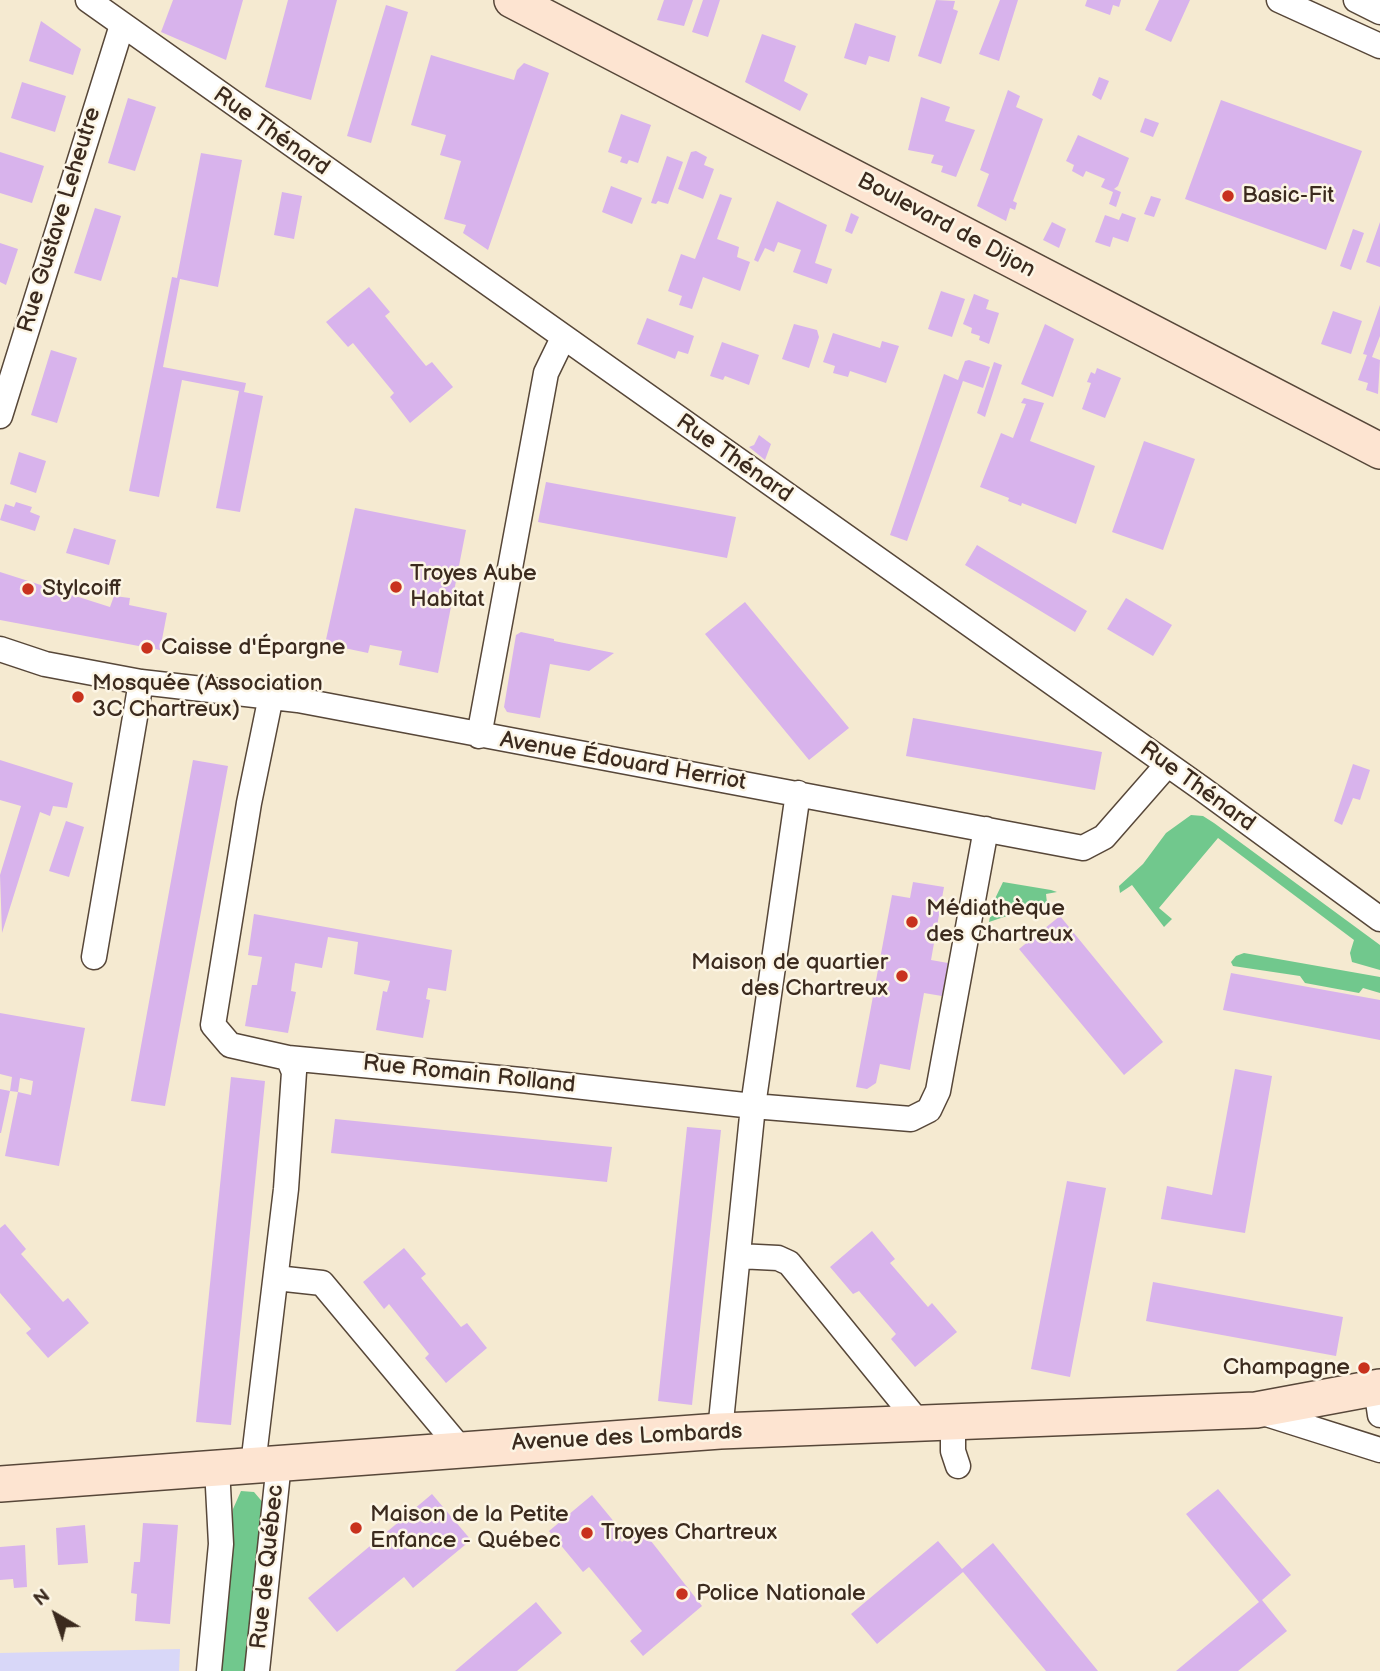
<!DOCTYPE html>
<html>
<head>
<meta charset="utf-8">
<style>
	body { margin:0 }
	#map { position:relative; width:1380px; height:1671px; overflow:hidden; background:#f5ead1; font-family:"Balsamiq Sans",sans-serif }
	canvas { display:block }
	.north { position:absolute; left:21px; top:1580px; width:70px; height:70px; -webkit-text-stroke:5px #fcf5e5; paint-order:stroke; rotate:321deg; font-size:19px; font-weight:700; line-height:28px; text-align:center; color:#3b2a1e }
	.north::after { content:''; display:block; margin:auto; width:24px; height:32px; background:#3b2a1e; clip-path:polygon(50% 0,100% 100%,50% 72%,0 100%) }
</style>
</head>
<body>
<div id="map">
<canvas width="1380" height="1671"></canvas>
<div class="north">N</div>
</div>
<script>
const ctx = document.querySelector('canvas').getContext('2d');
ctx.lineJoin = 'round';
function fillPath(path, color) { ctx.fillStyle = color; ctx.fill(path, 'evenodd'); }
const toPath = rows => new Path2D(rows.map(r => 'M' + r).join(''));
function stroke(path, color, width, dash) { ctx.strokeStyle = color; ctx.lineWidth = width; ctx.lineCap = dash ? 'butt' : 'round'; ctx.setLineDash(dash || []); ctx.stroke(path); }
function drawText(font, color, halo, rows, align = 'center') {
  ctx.font = font + ' "Balsamiq Sans",sans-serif'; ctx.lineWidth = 5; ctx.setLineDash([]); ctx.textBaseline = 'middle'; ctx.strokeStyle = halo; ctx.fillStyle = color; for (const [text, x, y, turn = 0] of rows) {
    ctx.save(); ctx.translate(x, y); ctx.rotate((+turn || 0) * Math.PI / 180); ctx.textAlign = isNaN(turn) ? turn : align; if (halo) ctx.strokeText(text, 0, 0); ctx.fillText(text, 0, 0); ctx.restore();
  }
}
fillPath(toPath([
	[180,1649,179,1671,0,1671,0,1653]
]), '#d8d7f8');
fillPath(toPath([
	[1191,815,1203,816,1214,823,1380,945,1380,970,1352,962,1350,953,1354,940,1218,838,1159,908,1172,919,1164,927,1132,885,1120,893,1119,886,1143,864,1166,833],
	[1003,882,1051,890,1057,892,1046,894,1047,903,1043,904,989,922,992,905],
	[1244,953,1380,977,1380,993,1363,988,1359,993,1305,983,1300,976,1233,966,1231,962,1236,956],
	[241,1491,254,1492,265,1505,249,1671,215,1671,233,1509]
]), '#71c88d');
fillPath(toPath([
	[173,0,243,0,226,60,161,32],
	[288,0,337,0,311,100,265,87],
	[664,0,693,0,684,26,657,20],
	[703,0,720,0,708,37,692,32],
	[936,0,955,1,953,9,958,11,941,64,918,56],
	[1000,0,1018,0,999,61,979,54],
	[1087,0,1121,0,1119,7,1113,5,1110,15,1085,6],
	[1159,0,1190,0,1171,42,1145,30],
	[386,5,408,12,371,143,347,136],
	[41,21,81,49,73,75,29,61],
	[855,23,896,36,889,62,869,56,866,65,844,58],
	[762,34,796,46,784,81,808,94,800,111,745,82],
	[431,55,514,80,517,70,524,63,549,73,488,250,463,233,466,225,444,219,461,161,440,155,446,135,411,125],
	[1099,77,1109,81,1101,100,1092,95],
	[22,82,66,96,55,132,11,118],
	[1008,90,1020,96,1016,107,1043,119,1013,201,1017,203,1015,210,1010,208,1006,221,977,206,989,174,980,170],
	[921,97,950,107,945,121,975,130,956,177,941,172,943,166,931,163,934,155,908,150],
	[128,98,156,107,135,171,108,163],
	[1221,100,1362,151,1326,250,1185,199],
	[621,114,651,125,638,163,629,160,627,164,620,162,622,157,608,152],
	[1145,118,1159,123,1153,137,1140,132],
	[1078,135,1129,158,1118,186,1114,189,1121,192,1116,207,1109,204,1113,192,1101,187,1105,179,1086,171,1083,177,1072,171,1074,165,1066,161],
	[696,151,707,157,704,165,714,169,703,199,678,189,691,152],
	[0,152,44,166,32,203,0,193],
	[201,153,242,160,218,287,180,279,163,367,246,383,244,392,263,396,240,512,216,508,239,391,182,380,159,497,129,491,172,277,177,278],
	[667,156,683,162,668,204,658,201,656,204,651,203],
	[611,186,642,198,632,224,602,212],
	[282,192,302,196,294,239,274,235],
	[720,194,732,198,717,239,739,247,737,257,750,262,740,291,703,277,692,309,679,305,682,296,668,291,681,254,695,259],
	[1151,196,1161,199,1154,217,1144,214],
	[777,201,827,225,815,263,832,269,827,284,793,272,801,250,778,242,774,252,765,248,758,262,754,260],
	[95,208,121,216,101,281,74,273],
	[851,213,859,217,852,234,845,231],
	[1122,213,1136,218,1128,242,1113,237,1110,247,1095,242,1105,215,1119,220],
	[1052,222,1066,229,1059,248,1043,240],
	[1380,222,1380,267,1366,262],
	[1353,229,1364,233,1351,270,1340,266],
	[0,243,18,249,6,285,0,282],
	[369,287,390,312,385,316,426,366,432,362,453,387,410,423,390,397,394,393,353,343,348,347,326,322],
	[941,291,965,299,952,337,928,329],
	[974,294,989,300,986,309,999,313,989,344,979,340,980,336,971,333,972,328,963,324],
	[1380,305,1380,336,1372,357,1380,360,1378,394,1366,390,1368,383,1358,380,1367,355,1363,354],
	[1333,311,1362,321,1351,354,1321,344],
	[647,318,694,336,688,354,678,351,675,359,637,344],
	[794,324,817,330,819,337,809,368,782,359],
	[1045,324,1074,339,1053,397,1021,384],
	[833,333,880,348,882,341,899,346,886,383,850,371,848,377,833,373,835,366,823,362],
	[722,342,759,355,749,385,725,376,723,380,710,376],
	[51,350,77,358,57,423,31,415],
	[969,360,990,367,983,388,963,381,907,541,890,535,944,374,958,380,965,361],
	[994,362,1002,365,985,417,977,413],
	[1097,368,1121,378,1105,418,1082,409,1091,383,1087,382,1091,372,1095,374],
	[1024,398,1044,403,1030,441,1095,466,1076,524,1022,503,1021,506,1008,501,1009,498,980,487,1001,433,1013,438,1026,404,1021,403],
	[759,435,771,444,765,460,749,447,754,445],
	[1144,441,1195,459,1163,550,1112,532],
	[19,452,46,461,36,493,10,484],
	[546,482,736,517,727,558,538,522],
	[16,502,32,507,30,512,40,516,35,531,0,520,5,504,14,507],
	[355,508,466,530,438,673,399,665,402,651,370,645,368,653,325,644],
	[74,528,116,540,109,565,66,553],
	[977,545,1087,611,1075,632,965,565],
	[0,572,110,607,114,596,130,598,129,605,167,613,160,650,0,620],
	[1126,598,1172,625,1153,656,1107,629],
	[745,602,849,728,809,760,705,634],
	[521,632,554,639,554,641,614,653,589,671,550,664,540,718,507,712,504,707,516,635],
	[913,718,1102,752,1095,790,906,756],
	[0,760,73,783,67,808,53,806,50,816,40,812,2,933,0,875,21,806,0,800],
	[193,760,228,766,165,1106,131,1101],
	[1353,764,1370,770,1360,800,1353,798,1342,825,1334,821],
	[66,821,84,827,69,877,49,871],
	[913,882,944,887,931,960,948,963,942,996,924,993,910,1070,880,1064,876,1083,867,1089,856,1087,892,895,910,898],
	[254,914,452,950,446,991,428,988,426,999,430,1000,423,1038,376,1030,383,991,387,992,390,981,354,974,358,942,328,937,322,968,295,963,291,991,296,992,288,1033,245,1026,252,985,257,985,262,957,248,955],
	[1060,916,1163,1042,1124,1075,1019,949],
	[1231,973,1380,1000,1380,1040,1223,1010],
	[0,1013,85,1028,59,1166,5,1156,18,1092,31,1095,33,1081,20,1078,18,1092,10,1091,12,1077,0,1074],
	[1235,1069,1272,1076,1245,1233,1161,1219,1167,1186,1212,1195],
	[231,1077,265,1081,231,1425,196,1422],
	[0,1089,10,1091,1,1133,0,1133],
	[335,1119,612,1147,607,1182,331,1153],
	[687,1127,721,1130,692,1405,658,1401],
	[1067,1181,1106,1188,1070,1377,1031,1369],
	[5,1224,26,1249,21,1254,63,1302,68,1298,89,1323,48,1358,26,1333,31,1329,0,1293,0,1228],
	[872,1231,895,1259,890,1263,928,1307,932,1303,957,1332,915,1367,891,1339,896,1334,859,1291,853,1294,830,1267],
	[404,1248,426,1274,421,1278,461,1327,467,1323,487,1348,446,1383,425,1358,429,1354,389,1304,384,1309,363,1282],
	[1153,1282,1343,1317,1336,1356,1146,1321],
	[1218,1489,1291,1575,1262,1600,1287,1631,1238,1671,1176,1671,1259,1602,1186,1514],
	[432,1494,471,1540,413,1588,404,1577,337,1632,308,1598],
	[592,1495,625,1535,620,1540,622,1542,640,1527,702,1606,643,1656,630,1641,642,1631,589,1567,583,1572,549,1531],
	[143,1523,178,1525,170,1624,135,1621,137,1594,131,1593,134,1562,140,1562],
	[85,1525,88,1563,58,1565,56,1528],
	[938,1541,962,1569,993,1543,1098,1671,1046,1671,963,1572,877,1644,851,1614],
	[25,1545,27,1587,14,1588,13,1579,0,1580,0,1547],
	[536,1602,562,1633,517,1671,455,1671]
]), '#d8b3ec');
const street = toPath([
	[88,0,1201,788,1380,919],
	[1279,0,1380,46],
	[1356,0,1380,12],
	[0,416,122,25],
	[0,649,45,664,141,682,298,700,1083,848,1104,837,1167,765],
	[271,696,249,803,213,1025,230,1045,288,1058,521,1080,753,1106,911,1119,929,1110,938,1091,986,829],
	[479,736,546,373,563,338],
	[94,957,141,682],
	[738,1256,778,1258,789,1263,920,1424],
	[276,1278,322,1283,460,1448],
	[1376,1388,1380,1415],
	[1260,1412,1380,1450],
	[953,1424,953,1451,958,1466],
	[720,1431,753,1106,798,793],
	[253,1465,286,1189,294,1072,288,1058],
	[209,1671,221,1544,217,1468],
	[257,1671,279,1463]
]);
const secondary = toPath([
	[512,0,1380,451],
	[0,1484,720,1431,1256,1410,1380,1387]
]);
stroke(street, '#574739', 27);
stroke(secondary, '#574739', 38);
stroke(street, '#fff', 24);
stroke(secondary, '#fde4d1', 35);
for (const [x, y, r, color] of [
	[1228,196,7,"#c8321e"],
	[396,587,7,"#c8321e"],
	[28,589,7,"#c8321e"],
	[147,648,7,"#c8321e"],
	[78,697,7,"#c8321e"],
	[912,922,7,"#c8321e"],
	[902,976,7,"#c8321e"],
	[1364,1368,7,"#c8321e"],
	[356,1528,7,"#c8321e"],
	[587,1533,7,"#c8321e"],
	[682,1594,7,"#c8321e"]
]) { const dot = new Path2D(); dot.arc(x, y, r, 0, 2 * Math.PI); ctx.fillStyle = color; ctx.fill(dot); stroke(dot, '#fcf5e5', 2.5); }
drawText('23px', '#3b2a1e', '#fcf5e5', [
	["Rue Thénard",271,132,35],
	["Rue Gustave Leheutre",60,220,-73],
	["Boulevard de Dijon",946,226,28],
	["Rue Thénard",734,459,35],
	["Avenue Édouard Herriot",623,762,10],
	["Rue Thénard",1197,787,36],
	["Rue Romain Rolland",469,1075,6],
	["Avenue des Lombards",627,1438,-3],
	["Rue de Québec",268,1567,-84]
]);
drawText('23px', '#3b2a1e', '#fcf5e5', [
	["Basic-Fit",1242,196],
	["Troyes Aube",410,574],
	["Habitat",410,600],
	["Stylcoiff",42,589],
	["Caisse d'Épargne",161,648],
	["Mosquée (Association",92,684],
	["3C Chartreux)",92,710],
	["Médiathèque",926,909],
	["des Chartreux",926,935],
	["Maison de quartier",888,963,"right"],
	["des Chartreux",888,989,"right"],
	["Champagne",1350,1368,"right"],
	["Maison de la Petite",370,1515],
	["Enfance - Québec",370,1541],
	["Troyes Chartreux",601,1533],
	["Police Nationale",696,1594]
], 'left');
</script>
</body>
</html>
